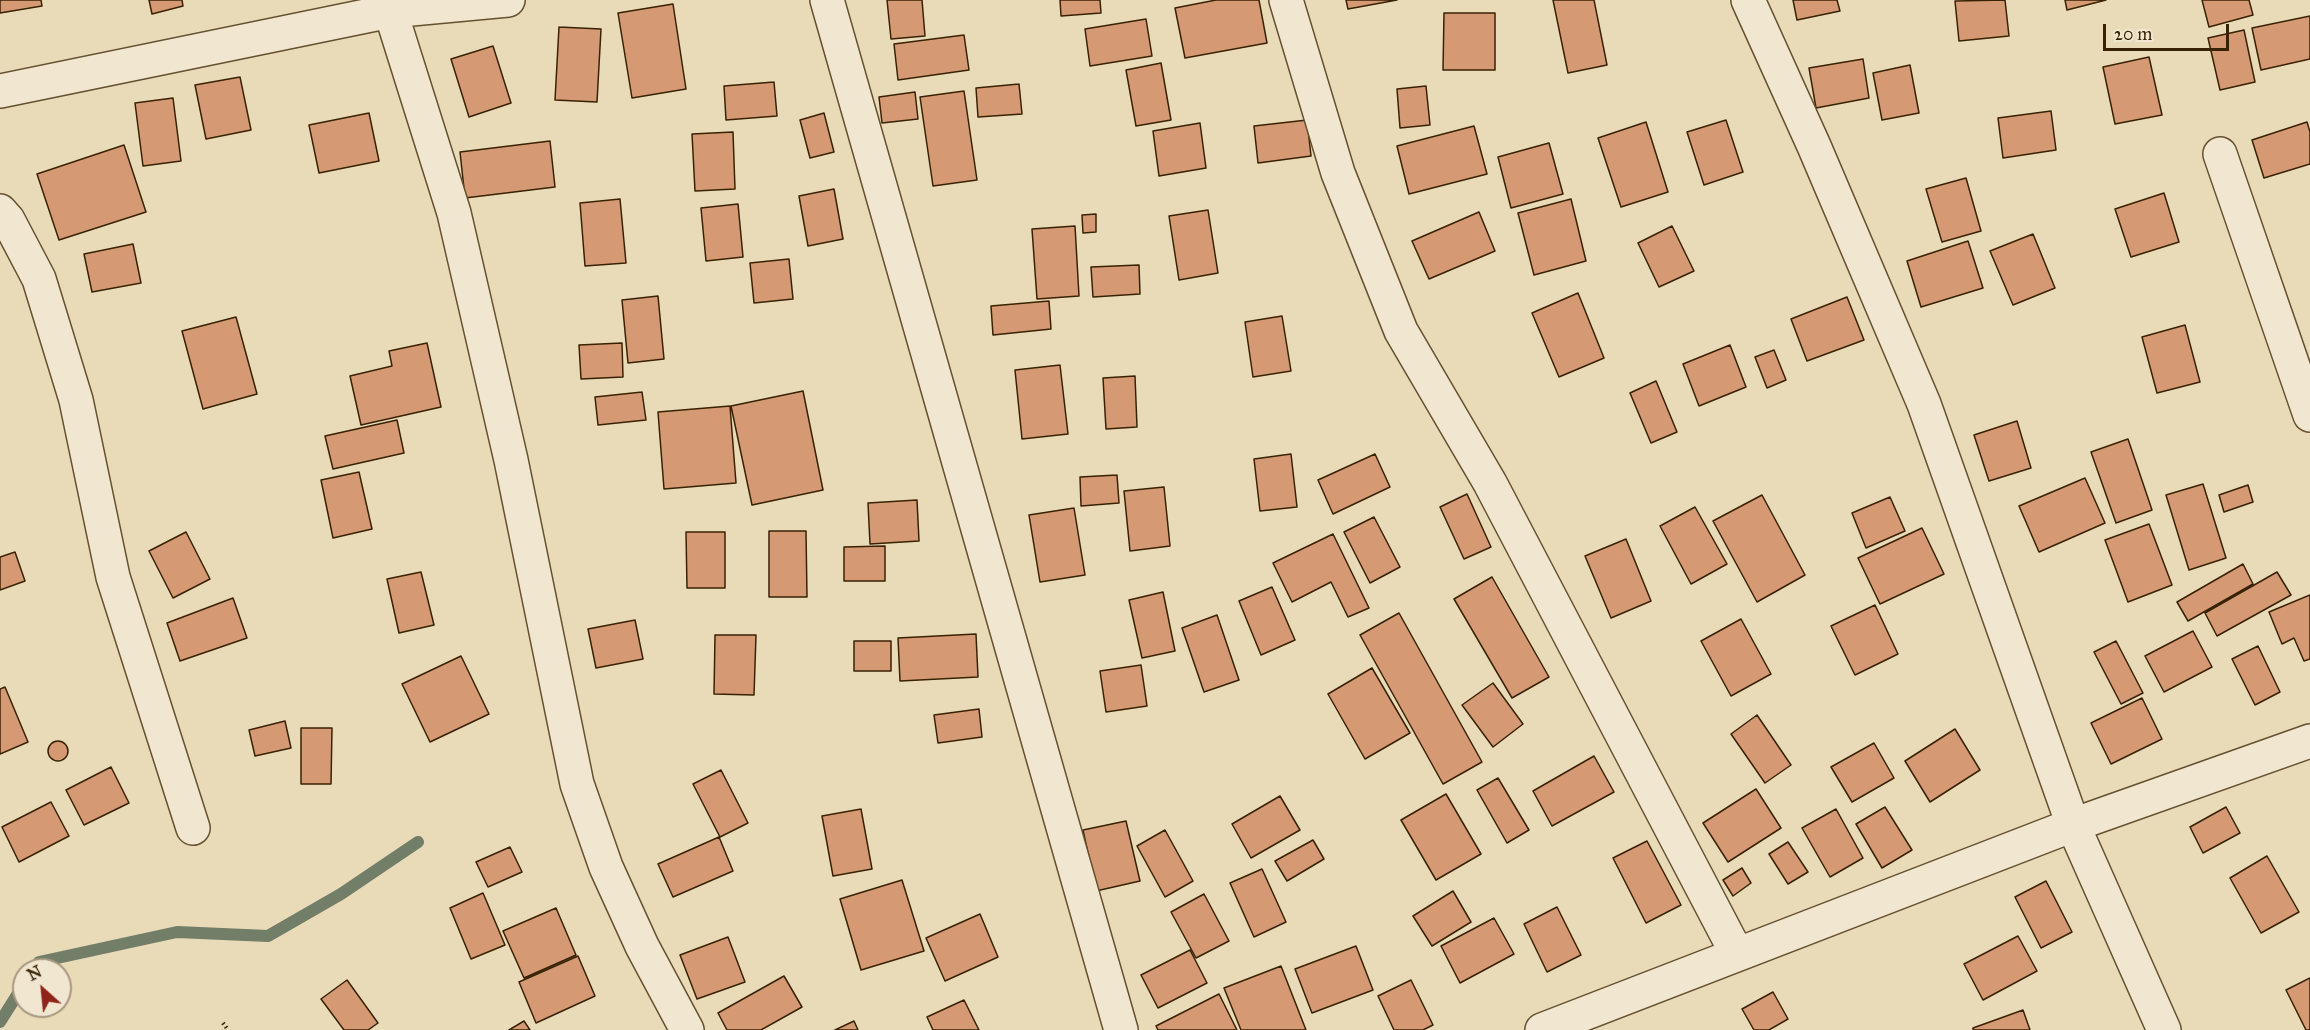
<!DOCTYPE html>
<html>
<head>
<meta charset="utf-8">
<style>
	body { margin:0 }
	#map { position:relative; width:2310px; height:1030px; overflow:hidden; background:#e9dab8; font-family:"IM FELL Great Primer",serif }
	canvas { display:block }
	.north { position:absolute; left:12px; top:958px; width:60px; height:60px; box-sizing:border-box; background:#f1e7d1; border:2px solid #a7987f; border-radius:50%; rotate:333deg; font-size:16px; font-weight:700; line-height:24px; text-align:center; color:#392203 }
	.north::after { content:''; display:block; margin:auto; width:21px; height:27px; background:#8f2418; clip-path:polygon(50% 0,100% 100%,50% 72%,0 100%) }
	.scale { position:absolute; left:2103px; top:24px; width:126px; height:27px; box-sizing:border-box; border:3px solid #392203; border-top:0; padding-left:8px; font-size:18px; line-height:21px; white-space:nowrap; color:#392203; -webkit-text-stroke:4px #f1e7d1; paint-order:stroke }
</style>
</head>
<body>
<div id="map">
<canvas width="2310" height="1030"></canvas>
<div class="north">N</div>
<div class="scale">20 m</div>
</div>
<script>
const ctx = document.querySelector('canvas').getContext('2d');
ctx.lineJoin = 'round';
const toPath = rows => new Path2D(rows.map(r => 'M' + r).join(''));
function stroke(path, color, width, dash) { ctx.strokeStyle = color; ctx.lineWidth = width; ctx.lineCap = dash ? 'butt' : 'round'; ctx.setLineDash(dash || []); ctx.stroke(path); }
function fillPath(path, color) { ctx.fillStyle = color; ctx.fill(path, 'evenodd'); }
stroke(toPath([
	[33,970,39,962,177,932,268,936,341,894,418,842],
	[0,1022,24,984]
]), '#727e67', 12);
const building = toPath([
	[0,0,41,0,42,6,0,13,0,0],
	[149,0,182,0,183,6,152,14,149,0],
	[887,0,922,0,925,36,891,39,887,0],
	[1060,0,1100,0,1101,13,1061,16,1060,0],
	[1216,0,1259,0,1267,43,1185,58,1175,8,1216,0],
	[1346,0,1397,0,1348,9,1346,0],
	[1553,0,1594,0,1607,65,1568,73,1553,0],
	[1793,0,1837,0,1840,11,1797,20,1793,0],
	[2005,0,2009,36,1959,41,1955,1,2005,0],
	[2065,0,2106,0,2067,10,2065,0],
	[2202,0,2249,0,2253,15,2209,27,2202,0],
	[673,4,686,89,632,98,618,13,673,4],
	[1444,13,1495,13,1495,70,1443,70,1444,13],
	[2310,16,2310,59,2261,70,2252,28,2310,16],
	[1146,19,1152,56,1090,66,1085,29,1146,19],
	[559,27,601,29,597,102,555,100,559,27],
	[2244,30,2255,82,2220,90,2208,38,2244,30],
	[964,35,969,70,898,80,894,44,964,35],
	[493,46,511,103,469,117,451,59,493,46],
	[2149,57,2162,115,2115,124,2103,67,2149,57],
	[1863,59,1869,98,1816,108,1809,68,1863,59],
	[1161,63,1171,120,1136,126,1126,70,1161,63],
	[1910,65,1919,113,1882,120,1873,73,1910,65],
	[240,77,251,130,206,139,195,85,240,77],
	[774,82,777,116,726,120,724,86,774,82],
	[1019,84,1022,114,978,117,976,88,1019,84],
	[1426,86,1430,125,1400,128,1397,89,1426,86],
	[964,91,977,180,933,186,920,97,964,91],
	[915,92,918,119,882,123,879,97,915,92],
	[173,98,181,161,143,166,135,103,173,98],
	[2051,111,2056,150,2003,158,1998,118,2051,111],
	[369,113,379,161,319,173,309,125,369,113],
	[824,113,834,152,810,158,800,120,824,113],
	[1307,120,1311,156,1258,163,1254,126,1307,120],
	[1726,120,1743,172,1704,185,1687,132,1726,120],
	[1646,122,1668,192,1621,207,1598,138,1646,122],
	[2307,122,2310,132,2310,164,2264,178,2252,140,2307,122],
	[1200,123,1206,168,1159,176,1153,131,1200,123],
	[1474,126,1487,174,1409,194,1397,146,1474,126],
	[733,132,735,189,695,191,692,134,733,132],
	[550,141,555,187,465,198,460,152,550,141],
	[1549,143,1563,194,1511,208,1498,157,1549,143],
	[124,145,146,212,59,240,37,174,124,145],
	[1966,178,1981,231,1942,242,1926,189,1966,178],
	[834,189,843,239,808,246,799,196,834,189],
	[2164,193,2179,242,2131,257,2115,209,2164,193],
	[620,199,626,263,585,266,580,203,620,199],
	[1571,199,1586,261,1534,275,1518,213,1571,199],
	[738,204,743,257,706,261,701,208,738,204],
	[1208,210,1218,273,1179,280,1169,216,1208,210],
	[1479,212,1495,251,1429,279,1412,241,1479,212],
	[1096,214,1096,232,1083,233,1082,215,1096,214],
	[1075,226,1079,296,1037,299,1032,229,1075,226],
	[1672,226,1694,271,1659,287,1638,243,1672,226],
	[2033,234,2055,288,2013,305,1990,251,2033,234],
	[1968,241,1983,288,1921,307,1907,261,1968,241],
	[133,244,141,283,92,292,84,254,133,244],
	[789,259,793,299,754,303,750,263,789,259],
	[1139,265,1140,294,1093,297,1091,267,1139,265],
	[1578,293,1604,358,1559,377,1532,313,1578,293],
	[658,296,664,359,628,363,622,300,658,296],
	[1847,297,1864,340,1807,361,1791,319,1847,297],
	[1049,301,1051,329,993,335,991,306,1049,301],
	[1282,316,1291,371,1253,377,1245,322,1282,316],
	[236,317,257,394,203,409,182,331,236,317],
	[2185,325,2200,382,2157,393,2142,337,2185,325],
	[427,343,441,407,361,425,350,376,392,366,389,351,427,343],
	[622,343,623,377,581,379,579,345,622,343],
	[1730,345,1746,387,1699,406,1683,364,1730,345],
	[1774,350,1786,380,1767,388,1755,357,1774,350],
	[1060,365,1068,434,1022,439,1015,370,1060,365],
	[1135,376,1137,427,1106,429,1103,378,1135,376],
	[1656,381,1677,432,1651,443,1630,393,1656,381],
	[803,391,823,490,752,505,731,406,803,391],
	[642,392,646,420,598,425,595,397,642,392],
	[730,406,736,483,664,489,658,412,730,406],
	[397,420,404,453,333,469,325,436,397,420],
	[2017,421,2031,468,1989,481,1974,435,2017,421],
	[2128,439,2152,510,2116,523,2091,452,2128,439],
	[1291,454,1297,507,1260,511,1254,459,1291,454],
	[1375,454,1390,487,1333,514,1318,480,1375,454],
	[359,472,372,529,333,538,321,480,359,472],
	[1117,475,1119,503,1081,506,1080,477,1117,475],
	[2085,478,2105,523,2039,552,2019,506,2085,478],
	[2203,484,2226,558,2189,570,2166,495,2203,484],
	[2248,485,2253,502,2224,512,2219,495,2248,485],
	[1164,487,1170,546,1130,551,1124,491,1164,487],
	[1467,494,1491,547,1464,559,1440,507,1467,494],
	[1762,495,1805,575,1757,602,1713,521,1762,495],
	[1890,497,1905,531,1866,548,1852,513,1890,497],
	[917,500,919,541,870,544,868,503,917,500],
	[1695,507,1727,564,1691,584,1660,526,1695,507],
	[1074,508,1085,575,1040,582,1029,515,1074,508],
	[1374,517,1400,567,1370,583,1344,532,1374,517],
	[2149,524,2172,585,2128,602,2105,540,2149,524],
	[1922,528,1944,574,1880,604,1858,558,1922,528],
	[769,531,806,531,807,597,769,597,769,531],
	[186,532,210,579,173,598,149,551,186,532],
	[686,532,725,532,725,588,687,588,686,532],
	[1333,534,1369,608,1348,617,1331,582,1292,602,1273,563,1333,534],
	[1626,539,1651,601,1611,618,1585,556,1626,539],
	[885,546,885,581,844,581,844,547,885,546],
	[15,552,25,581,0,590,0,557,15,552],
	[2243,564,2253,584,2188,621,2177,602,2243,564],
	[421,572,434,625,399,633,387,579,421,572],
	[2277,572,2291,595,2217,636,2205,613,2277,572],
	[1492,577,1549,677,1512,698,1454,599,1492,577],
	[1272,587,1295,640,1261,655,1239,601,1272,587],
	[1163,592,1175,651,1142,658,1129,600,1163,592],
	[2310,595,2310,659,2304,661,2294,638,2282,644,2269,612,2310,595],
	[233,598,247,638,180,661,167,623,233,598],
	[1875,605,1898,654,1855,675,1831,626,1875,605],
	[1399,613,1482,762,1443,784,1360,635,1399,613],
	[1217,615,1239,680,1204,692,1182,628,1217,615],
	[1741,619,1771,674,1731,696,1701,641,1741,619],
	[635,620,643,659,596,668,588,629,635,620],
	[2193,631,2212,667,2164,692,2145,656,2193,631],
	[976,634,978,677,900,681,898,638,976,634],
	[715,635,756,635,754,695,714,694,715,635],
	[854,641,891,641,891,671,854,671,854,641],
	[2116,641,2143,693,2121,704,2094,652,2116,641],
	[2258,646,2280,692,2255,705,2232,659,2258,646],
	[461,656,489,714,430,742,402,684,461,656],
	[1141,665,1147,706,1106,712,1100,671,1141,665],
	[1372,668,1410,733,1365,759,1328,694,1372,668],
	[1493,683,1523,724,1493,747,1462,705,1493,683],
	[5,687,28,742,0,754,0,689,5,687],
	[2142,698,2162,739,2111,764,2091,723,2142,698],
	[979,709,982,737,938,743,934,715,979,709],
	[1757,715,1791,765,1765,783,1731,734,1757,715],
	[285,721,291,748,255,756,249,730,285,721],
	[301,728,332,728,331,784,301,784,301,728],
	[1955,729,1980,770,1930,802,1905,761,1955,729],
	'48 751a10 10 0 1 1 20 0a10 10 0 1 1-20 0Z',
	[1874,743,1894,778,1852,802,1831,767,1874,743],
	[1594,756,1614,792,1552,826,1533,791,1594,756],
	[111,767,129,803,84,825,66,790,111,767],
	[721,770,748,823,720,837,693,784,721,770],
	[1498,778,1529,830,1507,843,1477,790,1498,778],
	[1756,789,1781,828,1728,862,1703,823,1756,789],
	[1446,794,1481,854,1436,880,1401,820,1446,794],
	[1280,796,1300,830,1251,858,1232,824,1280,796],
	[51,802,69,836,19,862,2,827,51,802],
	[1885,807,1912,850,1882,868,1856,824,1885,807],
	[2226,807,2240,833,2203,853,2190,827,2226,807],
	[861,809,872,869,833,876,822,816,861,809],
	[1836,809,1863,858,1830,877,1802,828,1836,809],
	[1126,821,1140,881,1096,891,1083,830,1126,821],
	[1165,830,1193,881,1165,897,1137,846,1165,830],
	[719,837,733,871,673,897,658,864,719,837],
	[1313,840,1324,859,1287,881,1275,861,1313,840],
	[1647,841,1681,905,1646,923,1613,858,1647,841],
	[1788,842,1808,872,1788,884,1769,854,1788,842],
	[510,847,522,872,488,887,476,862,510,847],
	[2267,856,2299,912,2261,933,2230,878,2267,856],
	[1742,868,1751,883,1733,896,1723,880,1742,868],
	[1262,869,1286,922,1254,937,1230,883,1262,869],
	[902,880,924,951,861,970,840,899,902,880],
	[2046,881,2072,932,2041,948,2015,897,2046,881],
	[1453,891,1471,922,1432,946,1413,916,1453,891],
	[483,893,505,945,471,959,450,908,483,893],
	[1204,894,1229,941,1196,958,1171,912,1204,894],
	[1557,907,1581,955,1547,972,1524,924,1557,907],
	[556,908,576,955,524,978,503,931,556,908],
	[980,914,998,957,945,981,926,938,980,914],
	[1494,918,1514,954,1460,983,1441,946,1494,918],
	[2018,936,2037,971,1983,1000,1964,964,2018,936],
	[728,937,745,982,697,999,680,955,728,937],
	[1356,946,1373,990,1312,1013,1295,969,1356,946],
	[1190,950,1207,983,1158,1008,1141,975,1190,950],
	[578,956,595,996,536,1023,519,982,578,956],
	[1281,966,1306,1030,1241,1030,1224,988,1281,966],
	[784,976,802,1007,761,1030,727,1030,718,1013,784,976],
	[2310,978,2310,1030,2306,1030,2286,990,2310,978],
	[347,980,378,1023,368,1030,344,1030,321,999,347,980],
	[1411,980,1433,1025,1423,1030,1394,1030,1378,996,1411,980],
	[1773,992,1788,1019,1769,1030,1754,1030,1742,1009,1773,992],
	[1219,994,1237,1030,1158,1030,1156,1026,1219,994],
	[964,1000,979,1030,933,1030,927,1017,964,1000],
	[2023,1010,2030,1030,1973,1030,1973,1028,2023,1010],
	[524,1021,530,1030,509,1030,524,1021],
	[854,1021,858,1030,835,1030,854,1021]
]);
fillPath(building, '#d59a74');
stroke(building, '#392203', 1.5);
const minor = toPath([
	[387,0,454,213,511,460,577,784,606,867,642,946,687,1030],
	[827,0,1121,1030],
	[1286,0,1338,173,1401,331,1490,483,1737,954],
	[1748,0,1814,146,1924,404,2073,825,2164,1030],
	[0,91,390,11,508,0],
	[2220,154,2310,415],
	[0,211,8,220,39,279,76,400,113,577,193,828],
	[1542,1030,2073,825,2310,741]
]);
stroke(minor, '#655030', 36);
stroke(toPath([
	[223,1023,228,1030]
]), '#392203', 4, [1.5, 3]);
stroke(minor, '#f1e7d1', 33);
</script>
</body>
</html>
